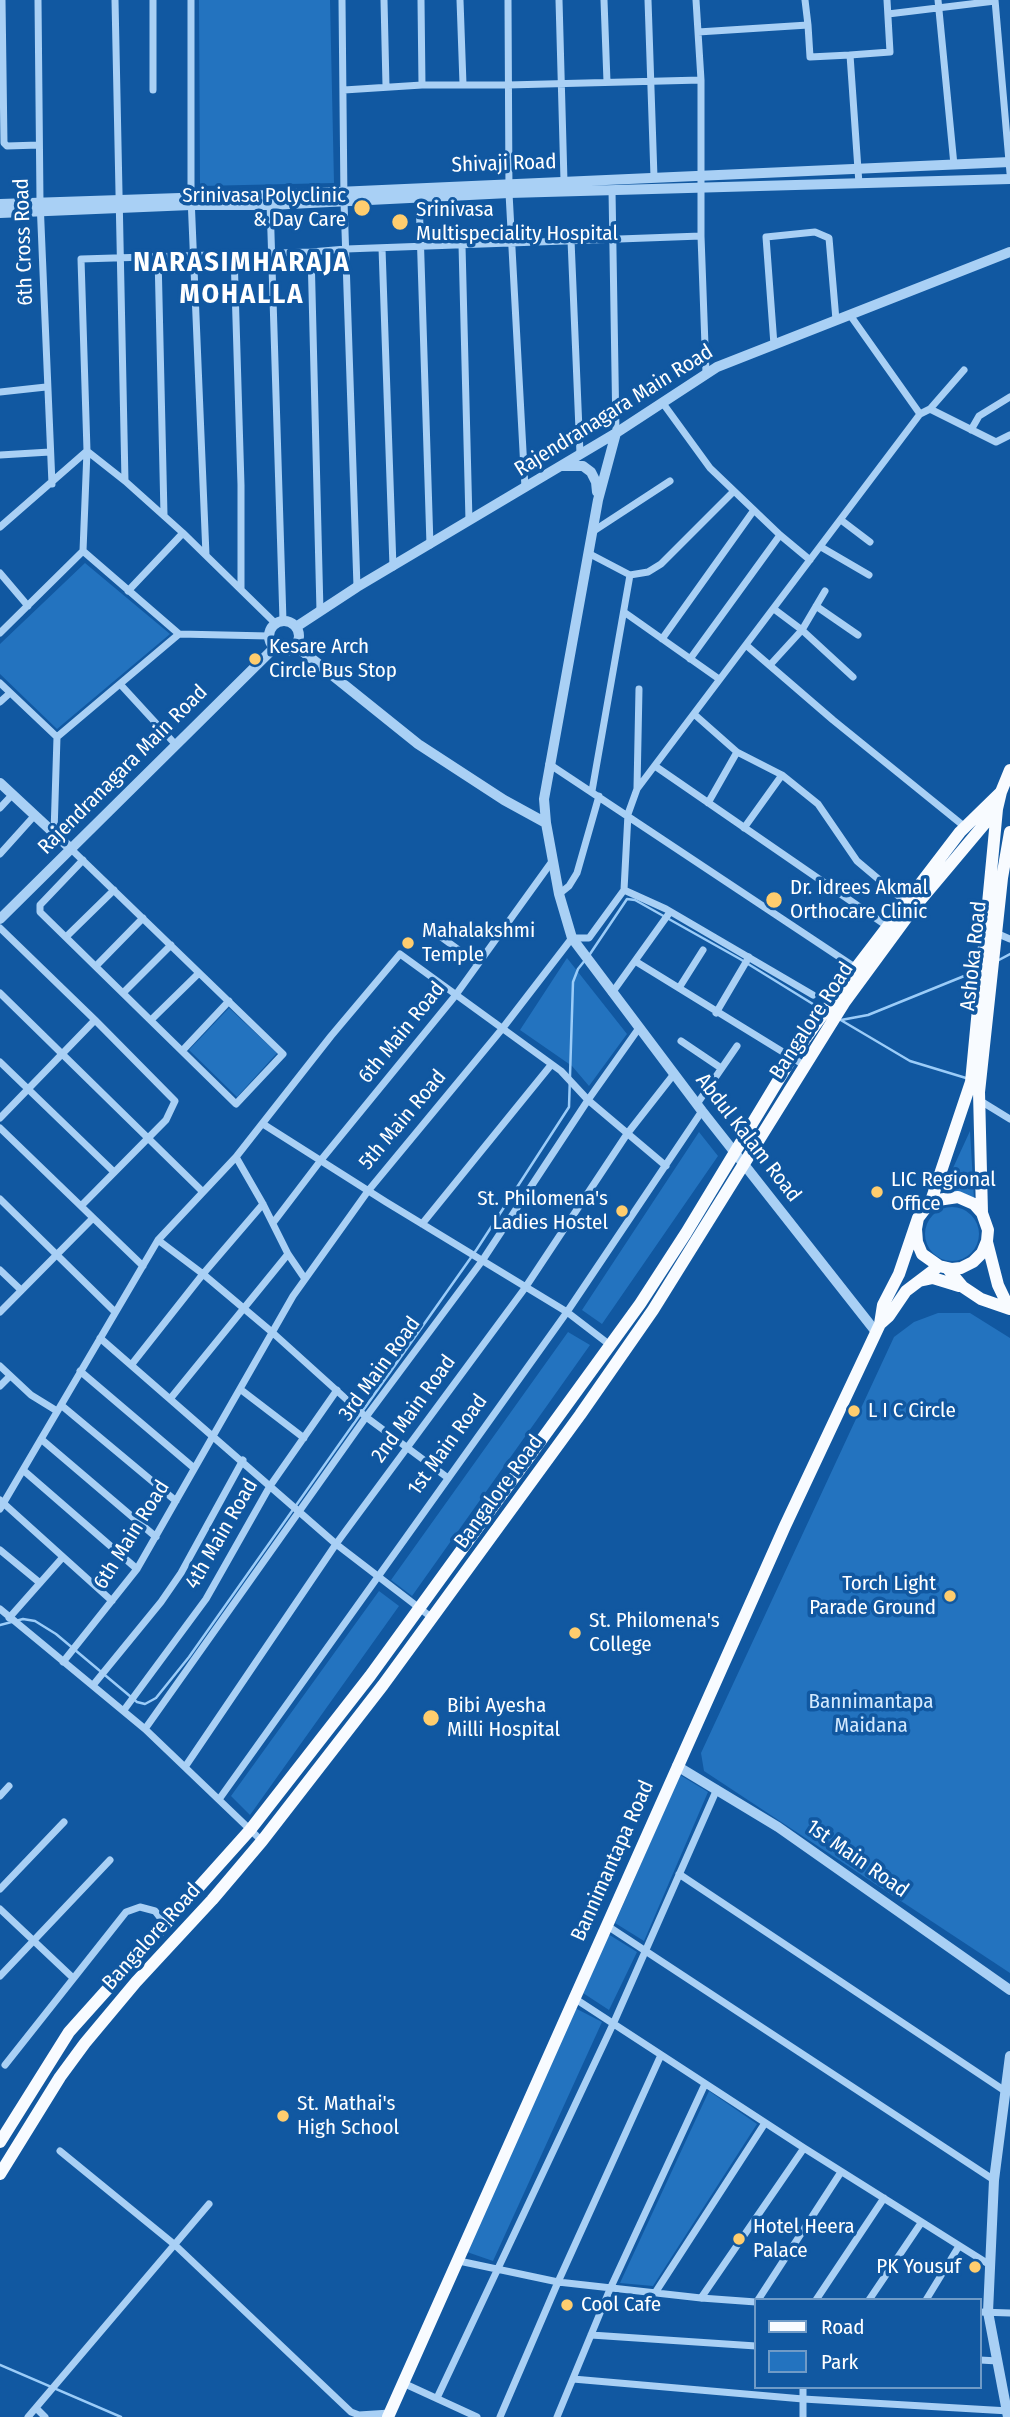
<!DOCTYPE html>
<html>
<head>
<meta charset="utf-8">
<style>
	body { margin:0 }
	#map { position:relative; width:1010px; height:2417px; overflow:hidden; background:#1158a1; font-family:"Fira Sans Condensed",sans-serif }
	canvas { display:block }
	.legend { position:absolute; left:754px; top:2298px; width:228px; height:91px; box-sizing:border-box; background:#1158a1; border:2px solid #709bc7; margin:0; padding:9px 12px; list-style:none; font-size:21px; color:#fff }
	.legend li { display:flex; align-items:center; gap:14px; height:35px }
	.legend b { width:35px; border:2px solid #709bc7 }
</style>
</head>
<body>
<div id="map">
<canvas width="1010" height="2417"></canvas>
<ul class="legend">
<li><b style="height:9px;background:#f8fbff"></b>Road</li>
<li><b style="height:19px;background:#2373bf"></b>Park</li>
</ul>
</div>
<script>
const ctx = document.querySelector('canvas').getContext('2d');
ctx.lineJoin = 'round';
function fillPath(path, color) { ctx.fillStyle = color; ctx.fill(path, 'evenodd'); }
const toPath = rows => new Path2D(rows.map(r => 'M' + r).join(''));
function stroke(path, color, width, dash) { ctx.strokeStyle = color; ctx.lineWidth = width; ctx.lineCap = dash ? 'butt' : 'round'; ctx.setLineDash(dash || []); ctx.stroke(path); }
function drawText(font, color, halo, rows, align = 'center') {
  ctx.font = font + ' "Fira Sans Condensed",sans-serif'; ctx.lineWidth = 7; ctx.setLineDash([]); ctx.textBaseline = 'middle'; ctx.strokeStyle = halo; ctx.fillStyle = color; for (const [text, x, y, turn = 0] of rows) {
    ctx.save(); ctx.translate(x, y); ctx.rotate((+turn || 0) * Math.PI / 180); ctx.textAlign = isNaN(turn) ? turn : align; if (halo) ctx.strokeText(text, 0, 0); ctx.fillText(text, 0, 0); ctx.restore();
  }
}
fillPath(toPath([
	[199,0,330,0,334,183,200,186],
	[85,563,170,634,57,729,0,674,0,644],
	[567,958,627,1034,589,1086,572,1066,520,1030],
	[229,1008,277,1053,237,1097,189,1050],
	[970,1131,974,1199,963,1193,942,1192],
	[699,1132,718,1156,602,1324,582,1310],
	'925 1234a27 27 0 1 1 54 0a27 27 0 1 1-54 0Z',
	[938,1313,970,1313,1010,1338,1010,1973,704,1771,701,1753,894,1337,914,1322],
	[568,1332,590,1345,412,1596,391,1580],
	[379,1591,399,1606,250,1815,231,1796],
	[680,1775,708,1792,644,1941,615,1923],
	[608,1934,637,1952,609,2010,583,1993],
	[575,2008,602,2022,493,2261,467,2252],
	[709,2091,757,2124,653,2286,620,2283]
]), '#2373bf');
stroke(toPath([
	[590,954,627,899,635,900,740,959,821,1009],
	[997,961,1010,954],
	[839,1019,910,1061,966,1078],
	[841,1020,868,1015,979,970],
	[0,1625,23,1619,35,1621,56,1634,137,1702,145,1704,156,1698,189,1657,477,1249,569,1107,573,982,578,969,586,959],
	[0,2365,121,2417]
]), '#9bccf8', 2.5);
stroke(toPath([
	[2,0,4,143,7,146,39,145],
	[38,0,40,201,52,484],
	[115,0,125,481,183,533,276,624],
	[153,0,153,90],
	[191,0,191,197,206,555],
	[342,0,344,201,357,587],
	[384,0,386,86],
	[421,0,422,85],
	[460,0,463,84],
	[508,0,509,193,525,488],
	[559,0,564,181],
	[604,0,607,82],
	[648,0,654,177],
	[696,0,701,80,701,236,706,373],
	[805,0,808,25],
	[938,0,954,165],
	[995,0,1010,173],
	[888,14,995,1],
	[698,32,808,25,810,57,850,55,859,184],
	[850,55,890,52,887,0],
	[344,90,422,85,508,85,701,80],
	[612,190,616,433],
	[419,197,430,545],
	[270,202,283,621],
	[571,240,580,454],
	[462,245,469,521],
	[382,248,393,567],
	[311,252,320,611],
	[234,254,241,485,241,588],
	[158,256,164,515],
	[850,315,920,414],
	[774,345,766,237,815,232,829,238,836,320],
	[0,392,46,387],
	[662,402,710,468,780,535,810,560],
	[930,409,964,370],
	[971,430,979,416,1010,397],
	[0,455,50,452],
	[841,520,870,542],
	[0,527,87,451,125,481],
	[592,532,670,481],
	[821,547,869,575],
	[83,551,87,451,81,259,311,252,346,249,701,236],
	[588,553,630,575,648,572,661,564,734,491],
	[0,573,28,606],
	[128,591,183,533],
	[816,606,858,635],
	[774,609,802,630,853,677],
	[624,612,719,679],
	[0,633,83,551,179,634,269,636],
	[662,639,754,510],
	[746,645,833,720,965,827],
	[690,659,780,535],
	[770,665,802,630,825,591],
	[0,683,57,737],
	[120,684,176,745],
	[0,702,10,693],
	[694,714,737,752,782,775,818,804,857,861,908,904],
	[549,764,856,968],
	[655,766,890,928],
	[637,788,639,689],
	[592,791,630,575],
	[708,803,737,752],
	[0,808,12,795],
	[744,828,782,775],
	[54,833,57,737,179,634],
	[71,849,283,1054,236,1104,40,912,40,905,83,860],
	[0,854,35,815],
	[624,890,666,909,813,995],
	[559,894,569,886,577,873,599,796],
	[0,928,95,1020,175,1101,166,1120,81,1206],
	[996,933,1010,939],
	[437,934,478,964],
	[66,937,114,890],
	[635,961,804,1065],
	[96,966,143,918],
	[679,988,703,950],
	[0,993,203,1192],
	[123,993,171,945],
	[612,993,670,912],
	[716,1013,749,957],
	[151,1020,199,973],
	[681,1041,721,1068],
	[182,1051,229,1001],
	[0,1062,114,1172],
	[979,1100,1010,1119],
	[697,1104,737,1046],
	[0,1118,95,1020],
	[263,1124,386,1202,567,1312,610,1345],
	[0,1128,143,1266],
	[236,1157,263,1204,288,1254,305,1279],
	[0,1199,115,1312],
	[273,1223,321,1160,455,996,553,860],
	[422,1224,551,1065],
	[158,1240,203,1274,273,1333,366,1417,448,1478],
	[0,1270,21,1290],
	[0,1312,93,1218],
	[100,1338,336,1544,431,1617],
	[132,1364,203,1274,263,1204],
	[0,1366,31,1395,57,1411],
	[80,1371,194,1468],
	[0,1386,10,1376],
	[240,1389,304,1438],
	[170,1399,288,1254],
	[61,1405,176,1501],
	[41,1439,156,1537],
	[23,1470,137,1569],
	[0,1500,112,1601],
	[0,1509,158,1240,236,1157,331,1036,400,954,561,1071,588,1100,666,1166],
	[0,1550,40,1583],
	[0,1609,145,1729,262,1841],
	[9,1618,63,1557],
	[63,1662,137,1569,293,1296,368,1191,502,1029,572,938,589,938,624,890,628,814,637,789,920,414,930,409,996,442,1010,435],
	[94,1684,161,1602,181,1573,243,1460],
	[124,1710,206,1599,270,1486,337,1390],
	[145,1729,366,1417,482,1261,588,1100,639,1028],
	[185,1767,336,1544,525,1288,627,1134,674,1074],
	[0,1796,9,1786],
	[220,1798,567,1312,702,1111],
	[679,1874,1005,2091],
	[0,1889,64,1822],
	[0,1909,72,1977],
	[606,1925,994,2180],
	[0,1976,110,1860],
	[574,1998,804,2148,990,2265],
	[5,2065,126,1912,140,1907,155,1911,166,1925],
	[60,2151,175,2245,351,2412,359,2415,390,2413],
	[459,2261,558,2282,701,2298,756,2302],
	[655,2293,765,2123],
	[701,2298,804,2148],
	[758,2300,841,2172],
	[816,2300,884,2198],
	[869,2300,921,2223],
	[926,2300,959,2246],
	[980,2312,1010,2313],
	[591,2335,756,2346],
	[980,2360,998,2361],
	[573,2379,803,2399,1009,2411],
	[403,2383,477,2417],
	[437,2398,614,2022,717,1789],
	[36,2408,45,2417],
	[28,2417,209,2204],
	[500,2417,558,2282,661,2055],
	[557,2417,610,2289,705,2084],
	[803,2417,803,2387]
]), '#a9d0f5', 7);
stroke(toPath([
	[0,204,270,195,1010,162],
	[0,213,191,205,270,205,509,193,1010,179],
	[616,433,598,500,544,799,546,823,559,894,572,938,702,1111,876,1332],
	[563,466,583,466,591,472,596,482,597,492],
	'269 636a15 15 0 1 1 30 0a15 15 0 1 1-30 0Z',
	[296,627,357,587,616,433,717,367,1010,252],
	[296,646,418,744,504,800,546,823],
	[0,783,71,849],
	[0,919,274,648],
	[677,1766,778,1827,1010,1990],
	[1008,2417,988,2312,994,2180,1010,2056]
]), '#a9d0f5', 10);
stroke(toPath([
	[931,1201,971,1082,997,809,1001,792,1010,770],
	[982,1213,974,1204,958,1197,931,1201,918,1218,916,1229,917,1242,922,1254,939,1266,952,1269,961,1268,973,1262,982,1253,987,1241,988,1230,982,1213,979,1092,1002,878,1010,832],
	[987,1242,998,1285,1009,1308],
	[948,1269,963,1287,981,1299,1010,1309],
	[919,1281,933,1278,959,1286],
	[880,1324,889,1316,906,1291,939,1266],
	[0,2142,69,2032,250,1830,370,1676,640,1304,686,1233,793,1056,856,968,960,832,1001,792],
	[0,2174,60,2077,85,2043,136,1982,212,1900,262,1841,383,1685,580,1415,653,1310,844,1003,913,909,997,809],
	[388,2417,785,1526,880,1324,883,1305,899,1274,918,1218]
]), '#f8fbff', 12);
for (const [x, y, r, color] of [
	[362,208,9,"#ffcd6e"],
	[400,222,9,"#ffcd6e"],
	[255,659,7,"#ffcd6e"],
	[774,900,9,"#ffcd6e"],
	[408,943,7,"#ffcd6e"],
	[877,1192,7,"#ffcd6e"],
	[622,1211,7,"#ffcd6e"],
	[854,1411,7,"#ffcd6e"],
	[950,1596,7,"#ffcd6e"],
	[575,1633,7,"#ffcd6e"],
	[431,1718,9,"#ffcd6e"],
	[283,2116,7,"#ffcd6e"],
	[739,2239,7,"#ffcd6e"],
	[975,2267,7,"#ffcd6e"],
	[567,2305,7,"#ffcd6e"]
]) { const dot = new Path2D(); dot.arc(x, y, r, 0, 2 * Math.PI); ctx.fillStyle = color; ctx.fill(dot); stroke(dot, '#1158a1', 2.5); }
drawText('21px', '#fff', '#1158a1', [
	["Shivaji Road",504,164,-2],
	["6th Cross Road",24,242,-92],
	["Rajendranagara Main Road",614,411,-32],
	["Rajendranagara Main Road",123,770,-45],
	["Ashoka Road",974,956,-84],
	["Bangalore Road",812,1021,-57],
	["6th Main Road",402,1033,-51],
	["5th Main Road",403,1120,-50],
	["Abdul Kalam Road",748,1138,52],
	["3rd Main Road",380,1369,-54],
	["2nd Main Road",414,1409,-54],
	["1st Main Road",448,1445,-54],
	["Bangalore Road",499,1492,-54],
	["4th Main Road",222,1534,-60],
	["6th Main Road",132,1535,-58],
	["1st Main Road",857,1859,35],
	["Bannimantapa Road",613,1861,-66],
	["Bangalore Road",152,1937,-48]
]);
drawText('21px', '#fff', '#1158a1', [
	["Srinivasa Polyclinic",346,196,"right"],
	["& Day Care",346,220,"right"],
	["Srinivasa",416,210],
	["Multispeciality Hospital",416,234],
	["Kesare Arch",269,647],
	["Circle Bus Stop",269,671],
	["Dr. Idrees Akmal",790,888],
	["Orthocare Clinic",790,912],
	["Mahalakshmi",422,931],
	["Temple",422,955],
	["LIC Regional",891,1180],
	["Office",891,1204],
	["St. Philomena's",608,1199,"right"],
	["Ladies Hostel",608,1223,"right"],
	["L I C Circle",868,1411],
	["Torch Light",936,1584,"right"],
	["Parade Ground",936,1608,"right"],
	["St. Philomena's",589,1621],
	["College",589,1645],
	["Bibi Ayesha",447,1706],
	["Milli Hospital",447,1730],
	["St. Mathai's",297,2104],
	["High School",297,2128],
	["Hotel Heera",753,2227],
	["Palace",753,2251],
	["PK Yousuf",961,2267,"right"],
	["Cool Cafe",581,2305]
], 'left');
drawText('21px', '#d3e9fe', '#1158a1', [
	["Bannimantapa",871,1702],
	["Maidana",871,1726]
]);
ctx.letterSpacing = '2px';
drawText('bold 28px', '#fff', '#1158a1', [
	["NARASIMHARAJA",242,263],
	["MOHALLA",242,295]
]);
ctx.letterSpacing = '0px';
</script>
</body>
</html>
